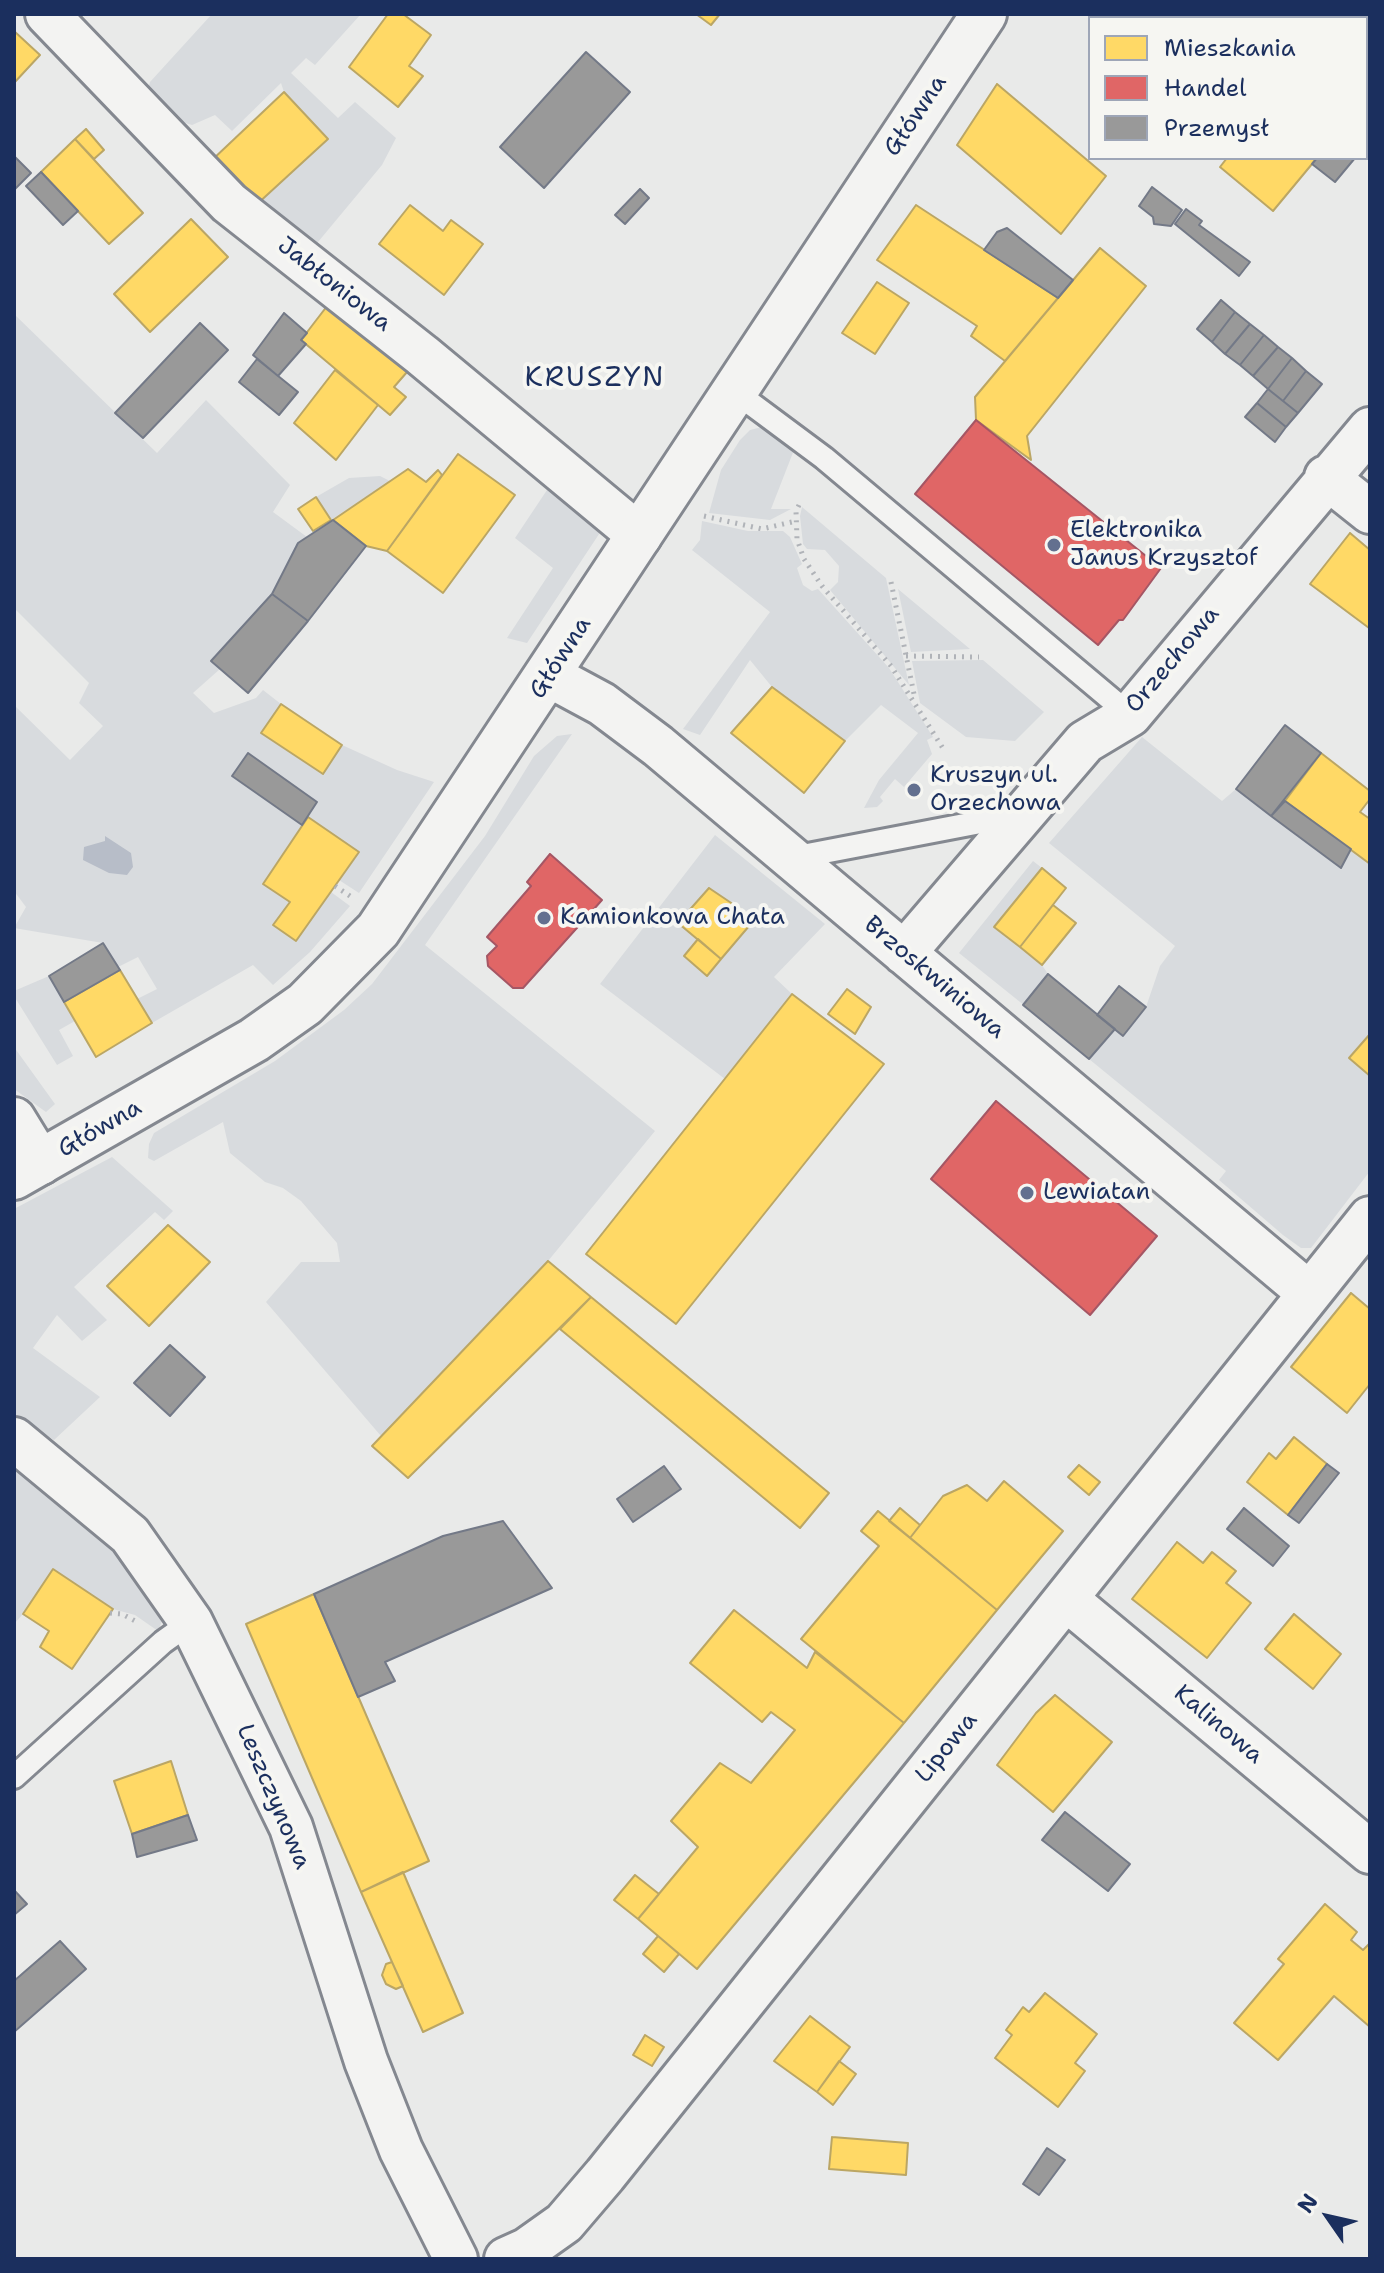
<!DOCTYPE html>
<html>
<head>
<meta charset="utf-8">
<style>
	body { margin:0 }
	#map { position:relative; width:1384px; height:2273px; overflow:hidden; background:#e9eae9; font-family:"Shantell Sans",sans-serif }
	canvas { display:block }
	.frame { position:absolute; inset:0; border:16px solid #1b2f5e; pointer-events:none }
	.legend { position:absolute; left:1088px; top:16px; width:280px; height:144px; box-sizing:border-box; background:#f6f6f2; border:2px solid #9ea6b7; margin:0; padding:10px 14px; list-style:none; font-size:24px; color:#1b2f5e }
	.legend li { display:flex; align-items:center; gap:16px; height:40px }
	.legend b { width:40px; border:2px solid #9ea6b7 }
	.north { position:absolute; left:1288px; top:2177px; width:80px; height:80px; -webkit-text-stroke:6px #f6f6f2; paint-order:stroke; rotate:304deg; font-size:22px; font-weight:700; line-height:32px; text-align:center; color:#1b2f5e }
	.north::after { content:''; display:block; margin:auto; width:28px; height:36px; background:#1b2f5e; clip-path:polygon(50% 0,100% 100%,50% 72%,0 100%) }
</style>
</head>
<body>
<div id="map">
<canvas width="1384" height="2273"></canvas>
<div class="frame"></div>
<ul class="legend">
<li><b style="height:22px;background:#ffd966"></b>Mieszkania</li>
<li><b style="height:22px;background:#e06666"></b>Handel</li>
<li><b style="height:22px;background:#999"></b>Przemysł</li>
</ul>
<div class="north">N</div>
</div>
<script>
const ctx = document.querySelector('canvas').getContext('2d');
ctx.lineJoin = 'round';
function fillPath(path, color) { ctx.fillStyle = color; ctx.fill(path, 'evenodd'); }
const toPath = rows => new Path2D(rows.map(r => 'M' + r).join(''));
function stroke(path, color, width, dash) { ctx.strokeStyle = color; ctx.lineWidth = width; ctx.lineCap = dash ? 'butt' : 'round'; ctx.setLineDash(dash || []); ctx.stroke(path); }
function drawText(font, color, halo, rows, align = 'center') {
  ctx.font = font + ' "Shantell Sans",sans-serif'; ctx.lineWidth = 8; ctx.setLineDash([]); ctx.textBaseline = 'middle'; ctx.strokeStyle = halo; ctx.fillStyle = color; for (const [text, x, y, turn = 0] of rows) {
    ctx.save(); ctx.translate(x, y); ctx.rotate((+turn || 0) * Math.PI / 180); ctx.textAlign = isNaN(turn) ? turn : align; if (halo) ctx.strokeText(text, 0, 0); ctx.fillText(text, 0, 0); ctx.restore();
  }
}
fillPath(toPath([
	[212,14,361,14,315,65,306,58,291,73,338,118,355,102,396,138,382,165,313,248,255,206,284,92,281,83,232,131,215,115,192,125,176,120,147,92,150,82],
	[14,314,157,453,206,400,290,485,273,512,307,537,298,543,272,594,212,661,220,669,193,693,214,713,256,698,263,690,281,704,262,733,322,774,342,745,397,770,434,782,359,893,339,880,358,852,308,817,316,802,233,776,302,825,263,883,290,902,274,925,296,941,331,892,350,906,310,952,273,985,253,965,152,1023,137,999,157,989,138,957,118,967,103,943,14,928,26,907,14,891,14,705,70,760,103,726,79,703,89,683,14,608],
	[762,427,787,441,794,450,771,509,791,509,770,520,709,513,721,470,740,440,750,430],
	[380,476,390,481,331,520,316,497,349,478],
	[551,484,605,525,527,643,507,638,553,568,515,538],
	[802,507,886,578,909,685,830,590,838,582,839,566,825,550,807,549,803,544,800,516],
	[702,521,748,531,783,531,790,537,802,564,797,568,803,585,812,591,818,589,889,668,933,737,927,740,932,754,904,787,895,779,880,797,883,801,877,807,864,808,879,780,918,733,881,705,845,741,772,687,750,660,700,735,683,729,770,612,692,550,700,540],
	[898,589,970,649,911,652],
	[983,660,1044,712,1015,741,966,737,920,703,912,661],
	[572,734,425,945,655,1131,548,1261,381,1436,266,1302,301,1262,340,1262,337,1243,301,1201,283,1188,265,1182,230,1153,223,1122,154,1161,148,1158,149,1144,154,1133,275,1061,344,1010,372,984,485,836,534,756,557,736],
	[1142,737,1222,801,1236,789,1340,868,1351,849,1370,864,1370,1035,1349,1058,1370,1076,1370,1171,1311,1248,1301,1248,1283,1235,1219,1180,1226,1171,1089,1059,1115,1029,1123,1036,1146,1007,1160,966,1175,946,1049,843],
	[715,835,825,924,774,977,792,994,725,1079,600,984],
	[709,888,729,904,733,901,754,919,707,976,684,957,698,939,679,923],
	[1033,861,1042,868,995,927,1042,965,1048,974,1025,1006,959,953],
	[49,976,75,1021,59,1030,73,1056,57,1065,14,996,14,991],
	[14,1047,55,1104,46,1112,14,1089],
	[112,1157,173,1211,164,1220,155,1212,74,1287,107,1320,82,1341,57,1315,33,1348,100,1397,54,1440,14,1414,14,1209],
	[14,1460,107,1538,165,1614,158,1631,135,1615,113,1609,23,1614,14,1624]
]), '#d8dbde');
fillPath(toPath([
	[105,836,131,853,133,867,127,875,109,873,83,860,84,847,105,841]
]), '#b7bdc8');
const homes = toPath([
	[388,14,403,14,431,35,409,66,423,76,398,107,349,67,388,14],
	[696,14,720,14,711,25,696,14],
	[14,31,40,55,14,83,14,31],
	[997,84,1106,176,1061,234,957,145,997,84],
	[284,92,328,139,255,206,211,161,284,92],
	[86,129,104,150,94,159,75,139,86,129],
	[75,139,143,213,109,244,41,172,75,139],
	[1227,158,1317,158,1273,211,1220,167,1227,158],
	[410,205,443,231,451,220,483,244,444,295,379,244,410,205],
	[916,205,1058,298,1005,361,971,336,977,326,877,260,916,205],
	[191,219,228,257,150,332,114,294,191,219],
	[1100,248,1146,286,1027,436,1031,460,976,420,975,397,1100,248],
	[877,282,909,303,875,354,842,333,877,282],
	[334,297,414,364,394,387,406,397,390,415,301,340,334,297],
	[335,370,378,405,336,460,294,423,335,370],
	[458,454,515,495,443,593,387,551,458,454],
	[408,469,426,482,438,470,442,475,387,551,366,546,333,520,408,469],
	[316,497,331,520,313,531,298,509,316,497],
	[1350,533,1370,550,1369,628,1310,584,1350,533],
	[772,687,845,741,804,793,731,733,772,687],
	[281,704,342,745,323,774,261,733,281,704],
	[1321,753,1370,791,1370,799,1360,812,1370,819,1370,864,1285,801,1321,753],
	[308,817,359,852,296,941,273,925,290,902,263,884,308,817],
	[1042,868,1066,888,1020,947,994,927,1042,868],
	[709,888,755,919,721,959,678,923,709,888],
	[1053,905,1076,923,1042,965,1020,947,1053,905],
	[698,939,721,959,707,976,684,956,698,939],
	[120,970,152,1023,96,1057,64,1002,120,970],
	[847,989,871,1007,855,1034,828,1014,847,989],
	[792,994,884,1064,676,1324,586,1254,792,994],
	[1370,1034,1370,1076,1349,1058,1370,1034],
	[168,1225,210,1262,149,1326,107,1286,168,1225],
	[548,1261,591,1297,408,1478,372,1446,548,1261],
	[1351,1293,1370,1309,1370,1384,1347,1413,1291,1367,1351,1293],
	[591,1297,829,1493,800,1528,560,1329,591,1297],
	[1294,1437,1327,1464,1288,1515,1247,1482,1269,1453,1276,1459,1294,1437],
	[1079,1465,1100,1482,1089,1495,1068,1477,1079,1465],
	[1004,1481,1063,1531,997,1610,910,1538,943,1496,967,1485,987,1501,1004,1481],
	[900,1508,920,1525,910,1538,889,1521,900,1508],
	[878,1511,997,1610,904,1723,801,1639,879,1546,861,1531,878,1511],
	[1177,1542,1203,1563,1212,1552,1236,1571,1226,1583,1251,1603,1207,1658,1132,1599,1177,1542],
	[53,1569,113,1609,72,1669,40,1647,49,1631,23,1614,53,1569],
	[314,1594,429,1861,361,1892,246,1624,314,1594],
	[734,1610,807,1668,815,1652,904,1723,697,1969,638,1919,698,1847,671,1821,720,1763,751,1783,795,1730,771,1712,762,1722,690,1663,734,1610],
	[1294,1614,1341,1654,1313,1689,1265,1649,1294,1614],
	[1055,1695,1112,1742,1053,1812,997,1765,1036,1713,1055,1695],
	[171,1761,188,1815,132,1834,114,1781,171,1761],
	[403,1872,463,2013,423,2032,361,1892,403,1872],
	[635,1875,659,1894,638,1919,614,1900,635,1875],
	[1325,1904,1357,1932,1351,1940,1363,1950,1370,1943,1370,2027,1334,1996,1278,2060,1234,2023,1284,1964,1278,1959,1325,1904],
	[658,1936,679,1954,664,1972,643,1954,658,1936],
	[392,1962,403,1986,396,1989,386,1984,382,1975,386,1964,392,1962],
	[1045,1993,1097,2034,1075,2063,1085,2071,1058,2107,995,2058,1012,2035,1006,2030,1023,2007,1029,2012,1045,1993],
	[810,2016,850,2047,817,2092,774,2061,810,2016],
	[645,2035,664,2047,652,2066,633,2055,645,2035],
	[839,2061,856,2074,833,2105,817,2092,839,2061],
	[832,2137,908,2143,906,2175,829,2169,832,2137]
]);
fillPath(homes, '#ffd966');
stroke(homes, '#bba664', 2);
const shops = toPath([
	[976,420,1161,568,1123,620,1119,620,1098,645,915,494,976,420],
	[550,854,602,900,523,988,513,988,488,966,487,956,497,946,487,937,531,886,527,882,550,854],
	[996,1101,1157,1236,1090,1315,931,1179,996,1101]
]);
fillPath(shops, '#e06666');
stroke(shops, '#a55664', 2);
const industry = toPath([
	[586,52,630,92,544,188,500,147,586,52],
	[1366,100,1370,103,1370,139,1366,144,1366,100],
	[14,156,31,173,14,190,14,156],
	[1317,158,1355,158,1335,182,1312,164,1317,158],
	[41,172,78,211,63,225,26,186,41,172],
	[1152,187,1182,210,1171,226,1154,224,1153,217,1139,206,1152,187],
	[640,189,649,198,625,224,615,215,640,189],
	[1186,209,1202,221,1199,225,1250,262,1239,276,1175,224,1186,209],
	[1007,228,1073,280,1058,298,984,250,997,232,1007,228],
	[1221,300,1235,312,1212,342,1197,329,1221,300],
	[1235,312,1250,324,1225,354,1212,342,1235,312],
	[284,313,307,333,301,340,306,344,278,376,253,355,284,313],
	[200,323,228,350,143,438,115,413,200,323],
	[1250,324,1264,335,1240,365,1225,354,1250,324],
	[1264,335,1278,347,1253,376,1240,365,1264,335],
	[1278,347,1292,358,1268,389,1253,376,1278,347],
	[1292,358,1306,371,1283,401,1268,389,1292,358],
	[257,359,298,392,279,415,239,382,257,359],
	[1306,371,1322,384,1298,413,1283,401,1306,371],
	[1268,389,1298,413,1286,427,1257,403,1268,389],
	[1257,403,1286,427,1275,442,1245,417,1257,403],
	[333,520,366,546,308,621,272,594,298,543,333,520],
	[272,594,308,621,248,693,211,661,272,594],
	[1285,725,1321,753,1271,816,1236,789,1285,725],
	[248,753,317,802,302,825,232,776,248,753],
	[1285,801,1351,849,1341,868,1271,816,1285,801],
	[103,943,120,970,64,1002,49,976,103,943],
	[1048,974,1115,1029,1089,1059,1023,1005,1048,974],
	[1119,986,1146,1007,1123,1036,1097,1015,1119,986],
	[170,1345,205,1377,170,1416,134,1383,170,1345],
	[1327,1464,1339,1473,1299,1523,1288,1515,1327,1464],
	[664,1466,681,1489,633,1522,617,1499,664,1466],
	[1244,1508,1289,1546,1273,1566,1227,1529,1244,1508],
	[503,1521,552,1588,385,1662,395,1681,358,1697,314,1594,443,1536,503,1521],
	[1065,1812,1130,1864,1108,1891,1042,1840,1065,1812],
	[188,1815,197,1840,137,1857,132,1834,188,1815],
	[14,1890,27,1904,14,1915,14,1890],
	[60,1941,86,1969,14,2032,14,1981,60,1941],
	[1047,2148,1065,2160,1039,2195,1023,2184,1047,2148]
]);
fillPath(industry, '#999');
stroke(industry, '#737987', 2);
const lane = toPath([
	[734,391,824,458,1130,715],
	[792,858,1017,815],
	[14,1777,163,1642,191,1622]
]);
const street = toPath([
	[47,14,229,203,422,355,640,536],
	[1326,477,1370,512],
	[550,676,602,704,658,746,1309,1293],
	[904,953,1085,742,1130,715,1370,429],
	[14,1119,41,1163],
	[14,1439,130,1535,191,1622,291,1827,366,2061,401,2150,456,2259],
	[1066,1599,1370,1852],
	[506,2259,526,2250,564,2223,605,2175,1370,1218]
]);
const primary = toPath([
	[14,1177,254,1040,305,1004,378,930,984,14]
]);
stroke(lane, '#848890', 28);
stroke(street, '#848890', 48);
stroke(primary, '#848890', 50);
stroke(toPath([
	[799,505,796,511,797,539,804,559,822,586,891,666,944,750],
	[704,516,762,529,796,521],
	[891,582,915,699],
	[906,656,979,657],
	[335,886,350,896],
	[110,1613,122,1614,139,1623]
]), '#b0b3b8', 5, [2, 6]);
stroke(lane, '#f3f3f2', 22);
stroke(street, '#f3f3f2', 42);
stroke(primary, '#f3f3f2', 44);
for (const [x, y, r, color] of [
	[1054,545,8,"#63708f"],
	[914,790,8,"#63708f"],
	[544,918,8,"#63708f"],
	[1027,1193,8,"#63708f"]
]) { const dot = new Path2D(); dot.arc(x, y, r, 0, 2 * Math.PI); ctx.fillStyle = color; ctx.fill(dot); stroke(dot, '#f6f6f2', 3); }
drawText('24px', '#1b2f5e', '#f6f6f2', [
	["Główna",916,116,-56],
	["Jabłoniowa",334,285,38],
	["Główna",561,658,-57],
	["Orzechowa",1173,660,-50],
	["Brzoskwiniowa",934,978,40],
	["Główna",100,1129,-30],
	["Kalinowa",1218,1725,40],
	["Lipowa",947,1748,-51],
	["Leszczynowa",273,1797,67]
]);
drawText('24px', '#1b2f5e', '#f6f6f2', [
	["Elektronika",1070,531],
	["Janus Krzysztof",1070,559],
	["Kruszyn ul.",930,776],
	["Orzechowa",930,804],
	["Kamionkowa Chata",560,918],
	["Lewiatan",1043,1193]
], 'left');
ctx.letterSpacing = '2px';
drawText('28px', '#1b2f5e', '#f6f6f2', [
	["KRUSZYN",595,379]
]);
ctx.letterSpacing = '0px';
</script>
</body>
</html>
